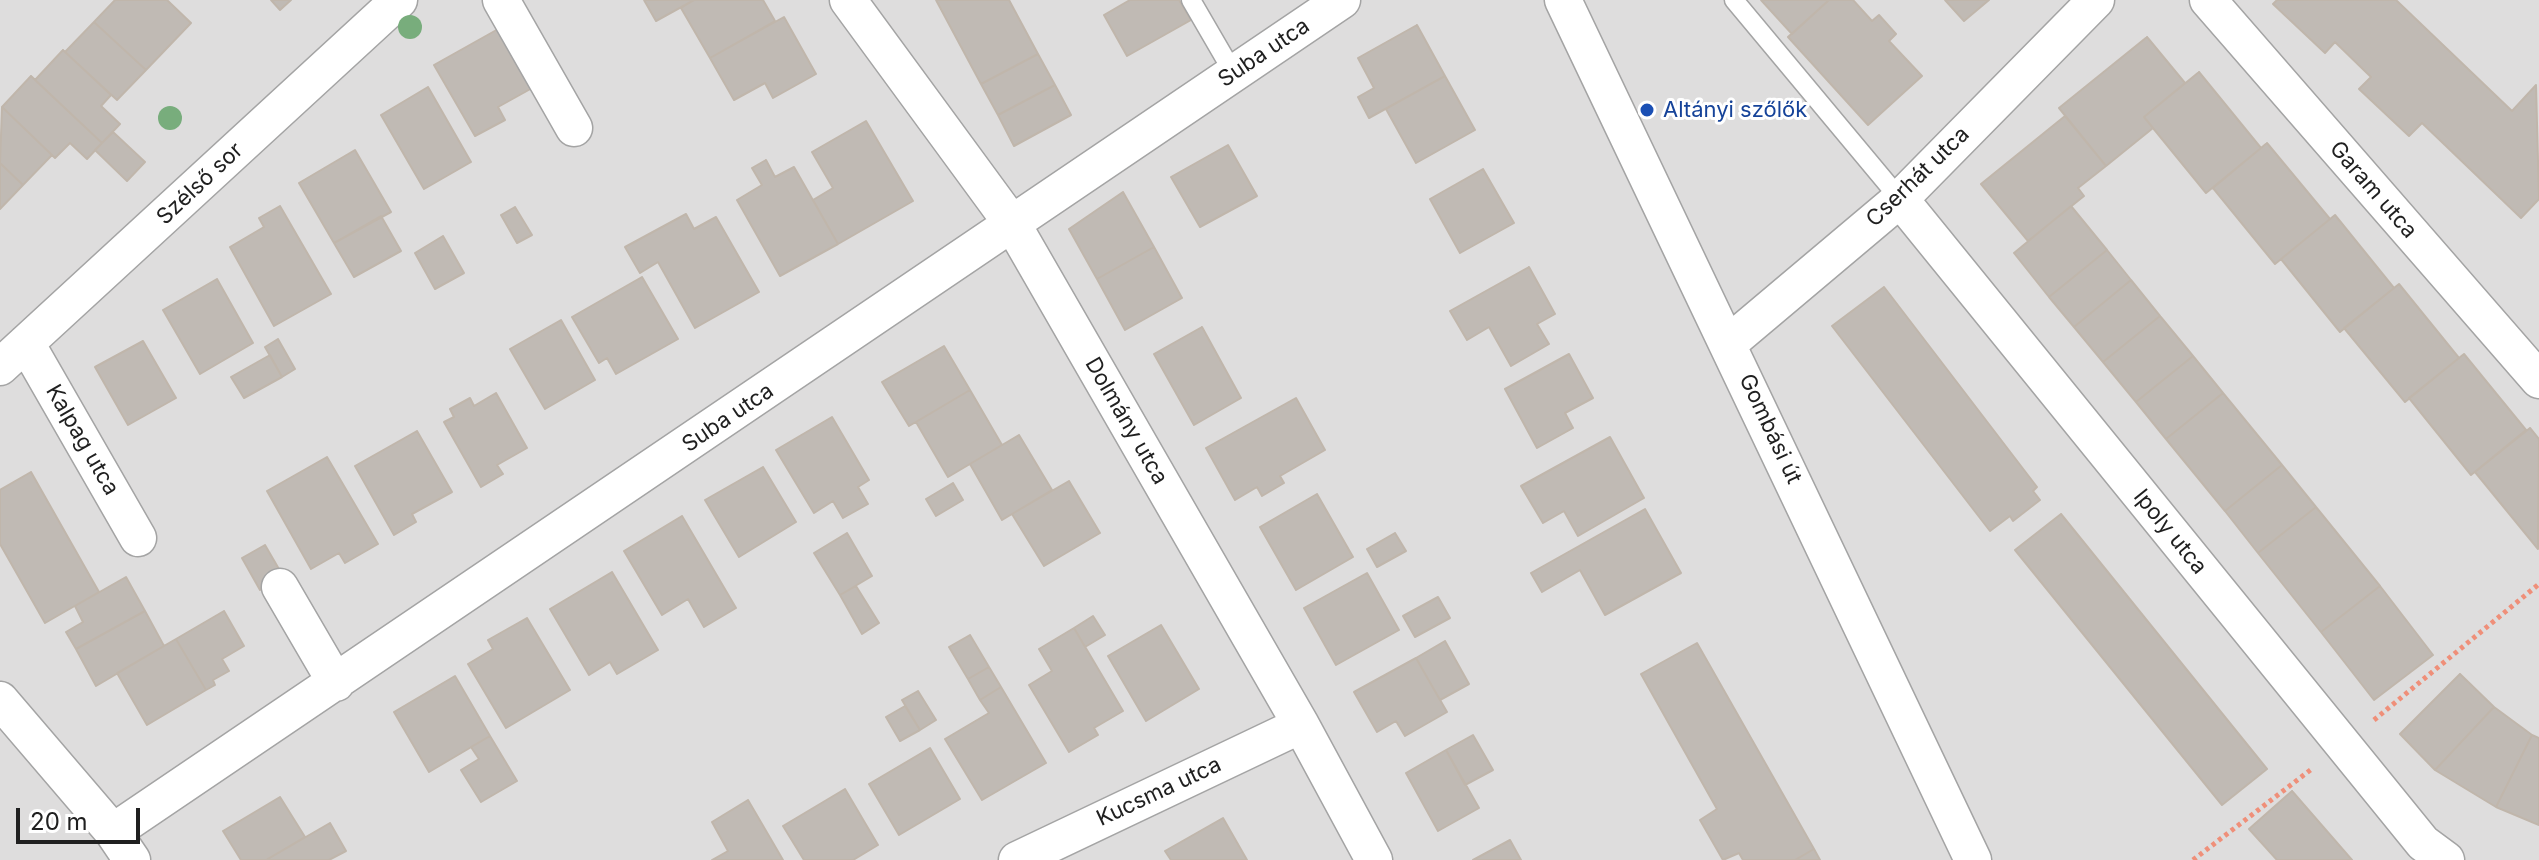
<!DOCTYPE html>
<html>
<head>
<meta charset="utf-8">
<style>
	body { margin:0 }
	#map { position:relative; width:2539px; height:860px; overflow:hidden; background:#f0eee7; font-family:Inter,sans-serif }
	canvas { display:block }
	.scale { position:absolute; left:16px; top:808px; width:124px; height:36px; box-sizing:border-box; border:4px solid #202020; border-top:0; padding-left:10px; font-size:24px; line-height:28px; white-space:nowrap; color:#202020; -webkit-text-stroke:6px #fff; paint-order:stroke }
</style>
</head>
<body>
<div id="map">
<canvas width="2539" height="860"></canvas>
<div class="scale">20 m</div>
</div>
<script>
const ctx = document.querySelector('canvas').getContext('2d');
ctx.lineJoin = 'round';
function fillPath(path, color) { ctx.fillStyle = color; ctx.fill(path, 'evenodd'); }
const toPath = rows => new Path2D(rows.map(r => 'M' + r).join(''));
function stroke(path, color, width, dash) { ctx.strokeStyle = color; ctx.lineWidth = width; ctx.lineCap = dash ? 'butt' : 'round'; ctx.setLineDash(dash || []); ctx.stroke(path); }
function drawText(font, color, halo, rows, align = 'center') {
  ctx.font = font + ' Inter,sans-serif'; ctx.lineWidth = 6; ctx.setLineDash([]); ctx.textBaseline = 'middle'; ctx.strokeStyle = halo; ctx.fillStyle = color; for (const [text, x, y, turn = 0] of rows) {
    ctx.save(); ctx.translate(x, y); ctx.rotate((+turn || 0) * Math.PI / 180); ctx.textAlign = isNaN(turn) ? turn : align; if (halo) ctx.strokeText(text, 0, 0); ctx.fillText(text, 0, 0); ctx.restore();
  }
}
fillPath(toPath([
	[0,0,2539,0,2539,860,0,860]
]), '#dedddd');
const building = toPath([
	[115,0,167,0,191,23,146,70,94,22,115,0],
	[271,0,291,0,280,10,271,0],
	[644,0,694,0,656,21,644,0],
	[694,0,763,0,775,21,710,58,681,8,694,0],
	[936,0,1009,0,1038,54,981,84,936,0],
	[1130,0,1179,0,1191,20,1127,56,1104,15,1130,0],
	[1761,0,1829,0,1792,34,1761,0],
	[1829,0,1853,0,1872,21,1879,15,1896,34,1889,41,1922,76,1868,125,1788,37,1829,0],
	[1945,0,1989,0,1964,21,1945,0],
	[2277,0,2396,0,2512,111,2536,85,2539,199,2521,218,2422,123,2409,136,2359,89,2371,77,2335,42,2325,53,2273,4,2277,0],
	[784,17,816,74,773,98,765,83,734,100,710,58,784,17],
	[94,22,146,70,117,100,65,52,94,22],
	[1417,25,1445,76,1369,118,1358,97,1374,88,1358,58,1417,25],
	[500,28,534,87,498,107,505,120,475,136,434,65,500,28],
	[2147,37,2185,83,2144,117,2153,128,2106,166,2059,108,2147,37],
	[63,50,111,95,101,106,120,124,102,143,35,80,63,50],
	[1038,54,1055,85,998,115,981,84,1038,54],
	[2199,72,2261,148,2206,193,2144,117,2199,72],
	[31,76,102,143,87,159,70,143,55,158,2,107,31,76],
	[1445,76,1475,130,1416,163,1386,109,1445,76],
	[1055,85,1071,115,1014,146,998,115,1055,85],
	[428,87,471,162,424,189,381,115,428,87],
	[2,107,52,155,23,185,0,163,2,107],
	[2065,116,2106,166,2078,188,2084,196,2028,241,1981,184,2065,116],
	[866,121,913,201,838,244,813,200,833,188,812,152,866,121],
	[113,132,145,162,127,181,95,150,113,132],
	[2267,143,2330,219,2275,264,2213,188,2267,143],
	[1228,145,1257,196,1200,227,1171,177,1228,145],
	[355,150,391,212,334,243,299,183,355,150],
	[766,160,775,177,794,167,838,244,780,276,737,200,762,185,752,168,766,160],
	[0,163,23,185,0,209,0,163],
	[1483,169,1514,223,1460,253,1430,199,1483,169],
	[1123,192,1154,247,1097,279,1069,229,1123,192],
	[280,206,331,294,274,326,230,247,264,227,259,218,280,206],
	[2071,206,2107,250,2049,297,2014,253,2071,206],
	[515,207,532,235,517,243,501,215,515,207],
	[686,214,694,229,716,217,759,292,695,328,658,262,640,273,625,247,686,214],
	[2335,215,2394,288,2340,332,2281,259,2335,215],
	[381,216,401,251,354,277,334,243,381,216],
	[443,236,464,273,435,289,415,253,443,236],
	[1154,247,1182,298,1125,330,1097,279,1154,247],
	[2107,250,2131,280,2074,327,2049,297,2107,250],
	[1529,267,1555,314,1537,324,1549,344,1511,366,1489,327,1467,340,1450,311,1529,267],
	[642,277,678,339,616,374,607,358,599,363,572,317,642,277],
	[217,279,253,343,200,374,163,310,217,279],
	[2131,280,2160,316,2103,362,2074,327,2131,280],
	[2399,284,2459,358,2405,402,2344,328,2399,284],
	[1884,287,2037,487,2033,491,2040,500,2013,521,2010,516,1990,531,1832,326,1884,287],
	[2160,316,2193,356,2136,402,2103,362,2160,316],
	[561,320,595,380,545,409,510,349,561,320],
	[1202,327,1241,398,1194,425,1154,354,1202,327],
	[278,339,295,369,282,377,265,347,278,339],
	[143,341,176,398,128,425,95,367,143,341],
	[944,346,970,390,909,426,882,382,944,346],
	[1569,354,1593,398,1565,413,1573,428,1537,448,1505,389,1569,354],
	[2464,354,2526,430,2471,475,2409,398,2464,354],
	[270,355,282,377,244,398,231,377,270,355],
	[2193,356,2223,393,2166,439,2136,402,2193,356],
	[970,390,1002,445,948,477,916,422,970,390],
	[496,393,527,448,497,465,503,474,481,487,444,422,454,417,450,409,470,398,474,406,496,393],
	[2223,393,2282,465,2225,511,2166,439,2223,393],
	[1296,398,1325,450,1280,476,1284,483,1262,496,1257,487,1235,500,1206,448,1296,398],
	[832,417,869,480,858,487,868,504,843,518,833,501,814,513,776,450,832,417],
	[2530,428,2539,439,2538,549,2475,472,2530,428],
	[417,431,452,492,412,514,416,522,394,535,355,466,417,431],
	[1019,435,1052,490,1002,520,970,464,1019,435],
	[1610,437,1644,498,1578,536,1564,511,1543,523,1521,486,1610,437],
	[327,457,378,544,345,563,339,553,311,569,267,491,327,457],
	[2282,465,2316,507,2258,553,2225,511,2282,465],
	[763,467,796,522,739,557,705,500,763,467],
	[31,472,99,592,45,623,0,544,0,490,31,472],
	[1069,481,1100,533,1044,566,1012,514,1069,481],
	[953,483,963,500,936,516,926,499,953,483],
	[1317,494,1353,557,1296,590,1260,527,1317,494],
	[2316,507,2380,586,2321,632,2258,553,2316,507],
	[1645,509,1681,573,1605,615,1580,570,1542,592,1531,573,1645,509],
	[2061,514,2267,769,2222,805,2015,550,2061,514],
	[682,516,736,608,704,627,688,599,662,615,624,551,682,516],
	[847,533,872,576,840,595,814,553,847,533],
	[1395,533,1406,551,1377,567,1367,549,1395,533],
	[265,545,283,576,260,590,242,558,265,545],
	[612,572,658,650,617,674,610,662,589,675,550,609,612,572],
	[1367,573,1399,630,1336,665,1304,608,1367,573],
	[126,577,145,611,76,649,66,632,83,622,75,606,126,577],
	[856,586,879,623,862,634,840,595,856,586],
	[2380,586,2433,655,2374,700,2321,632,2380,586],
	[1438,597,1450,618,1415,637,1403,616,1438,597],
	[145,611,164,646,96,686,76,649,145,611],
	[224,611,244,646,222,659,229,671,213,680,215,685,206,690,176,639,224,611],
	[1093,616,1105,635,1085,647,1074,628,1093,616],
	[527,618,570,690,506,728,468,664,493,649,488,640,527,618],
	[1161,625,1199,689,1146,721,1108,656,1161,625],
	[1074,628,1123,711,1094,728,1098,735,1069,752,1029,685,1052,671,1039,649,1074,628],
	[970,635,989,667,968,679,949,647,970,635],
	[176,639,206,690,147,725,117,673,176,639],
	[1445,641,1469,684,1440,700,1416,658,1445,641],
	[1697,643,1814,849,1795,860,1743,860,1739,853,1723,860,1700,820,1717,809,1641,674,1697,643],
	[1416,658,1447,712,1405,736,1396,721,1377,732,1354,692,1416,658],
	[989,667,1001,687,980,700,968,679,989,667],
	[2460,674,2494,707,2435,770,2400,734,2460,674],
	[455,676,490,736,429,772,394,712,455,676],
	[1001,687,1046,763,982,800,945,739,989,713,980,700,1001,687],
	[918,691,936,720,920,730,902,700,918,691],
	[905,706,920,730,900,741,886,717,905,706],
	[2494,707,2532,735,2496,807,2435,770,2494,707],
	[1473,735,1493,770,1465,785,1446,750,1473,735],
	[2532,735,2539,738,2539,825,2496,807,2532,735],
	[490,736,517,781,481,802,461,770,479,759,471,747,490,736],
	[930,748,960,799,899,835,869,784,930,748],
	[1446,750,1479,808,1438,831,1406,773,1446,750],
	[845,789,878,845,853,860,804,860,783,826,845,789],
	[2292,791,2352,860,2277,860,2249,829,2292,791],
	[280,797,305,837,266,860,241,860,223,831,280,797],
	[748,800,783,860,712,860,728,851,712,822,748,800],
	[1223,818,1247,860,1171,860,1165,851,1223,818],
	[330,823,346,851,329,860,266,860,330,823],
	[1510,840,1521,860,1473,860,1510,840],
	[1814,849,1820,860,1795,860,1814,849]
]);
fillPath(building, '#c0bab4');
stroke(building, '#c0b6ab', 2);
const lane = toPath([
	[1191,0,1234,74],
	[1734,0,1900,199]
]);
const street = toPath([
	[501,0,574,128],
	[848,0,1013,225,1301,725,1374,860],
	[1563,0,1973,860],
	[2208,0,2539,380],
	[1900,199,2423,843,2446,860],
	[26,343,138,538],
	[1729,343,1900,199,2096,0],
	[0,367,399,0],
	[280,587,336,683],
	[0,700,113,832,132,860],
	[113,832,1342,0],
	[1017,860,1301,725]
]);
stroke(lane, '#a4a4a4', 21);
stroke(street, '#a4a4a4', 39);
stroke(toPath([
	[2374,720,2539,584],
	[2193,860,2313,768]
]), '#ef8f79', 5, [4, 4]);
stroke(lane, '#fff', 18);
stroke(street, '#fff', 36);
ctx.fillStyle = '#78ad7c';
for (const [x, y] of [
	[410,27],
	[170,118]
]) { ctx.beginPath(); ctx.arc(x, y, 12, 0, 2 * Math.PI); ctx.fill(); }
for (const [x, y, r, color] of [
	[1647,110,8,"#1a4fb4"]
]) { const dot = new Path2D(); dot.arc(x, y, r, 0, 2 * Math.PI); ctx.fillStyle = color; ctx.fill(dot); stroke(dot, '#fff', 3); }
drawText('22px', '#202020', '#fff', [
	["Suba utca",1264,53,-34],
	["Cserhát utca",1918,177,-44],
	["Szélső sor",200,184,-43],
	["Garam utca",2373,190,49],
	["Suba utca",728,418,-34],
	["Dolmány utca",1126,421,60],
	["Gombási út",1770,429,65],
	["Kalpag utca",82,440,60],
	["Ipoly utca",2170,532,51],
	["Kucsma utca",1159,792,-25]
]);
drawText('22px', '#164399', '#fff', [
	["Altányi szőlők",1663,110]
], 'left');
</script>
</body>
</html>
